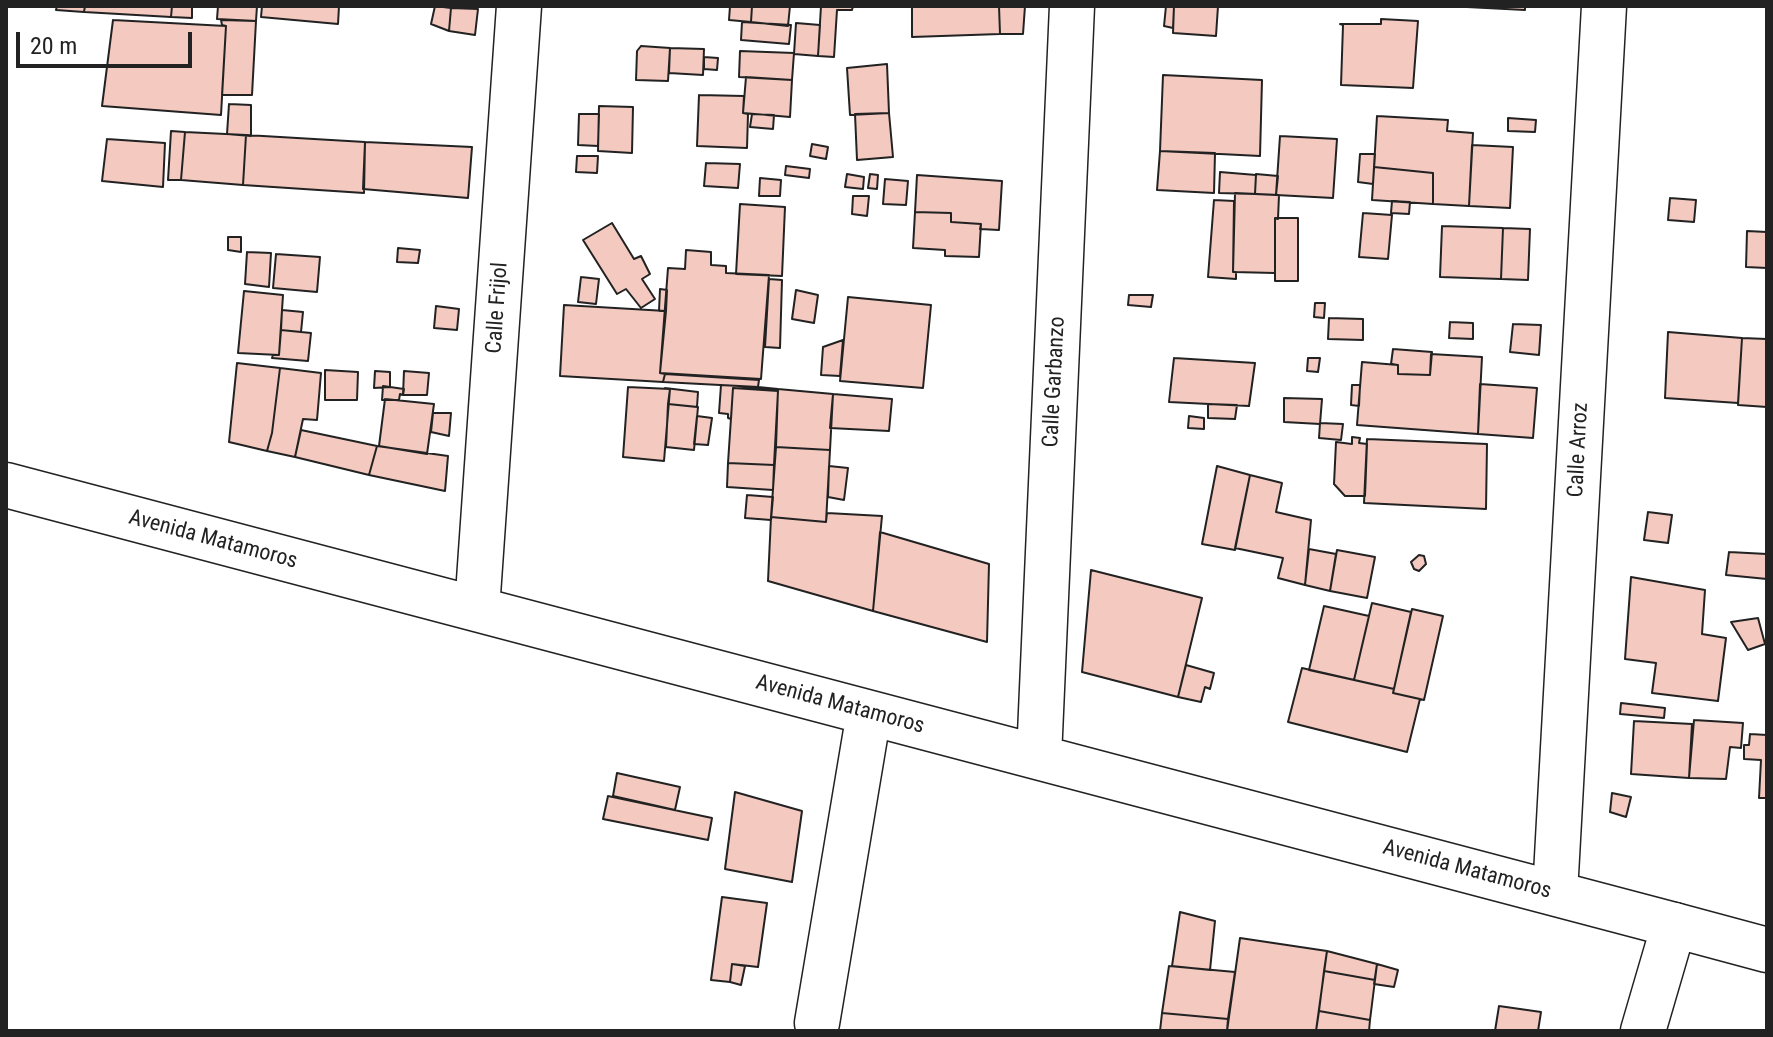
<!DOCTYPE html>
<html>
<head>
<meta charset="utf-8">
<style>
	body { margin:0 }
	#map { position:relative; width:1773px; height:1037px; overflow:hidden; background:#fff; font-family:"Roboto Condensed",sans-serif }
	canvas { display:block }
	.frame { position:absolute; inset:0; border:8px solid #222; pointer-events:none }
	.scale { position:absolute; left:16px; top:32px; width:176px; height:36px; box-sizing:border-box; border:4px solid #222; border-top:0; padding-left:10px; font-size:24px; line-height:28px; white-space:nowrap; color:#222; -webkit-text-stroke:6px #fff; paint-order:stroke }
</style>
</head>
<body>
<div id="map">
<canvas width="1773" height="1037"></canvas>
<div class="frame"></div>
<div class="scale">20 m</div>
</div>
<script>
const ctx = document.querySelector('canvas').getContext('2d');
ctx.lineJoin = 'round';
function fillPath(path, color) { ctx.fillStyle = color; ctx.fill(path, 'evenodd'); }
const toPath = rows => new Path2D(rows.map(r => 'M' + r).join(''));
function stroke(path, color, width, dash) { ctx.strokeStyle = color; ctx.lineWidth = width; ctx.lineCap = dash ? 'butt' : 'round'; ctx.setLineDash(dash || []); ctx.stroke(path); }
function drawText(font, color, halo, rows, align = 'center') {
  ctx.font = font + ' "Roboto Condensed",sans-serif'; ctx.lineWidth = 6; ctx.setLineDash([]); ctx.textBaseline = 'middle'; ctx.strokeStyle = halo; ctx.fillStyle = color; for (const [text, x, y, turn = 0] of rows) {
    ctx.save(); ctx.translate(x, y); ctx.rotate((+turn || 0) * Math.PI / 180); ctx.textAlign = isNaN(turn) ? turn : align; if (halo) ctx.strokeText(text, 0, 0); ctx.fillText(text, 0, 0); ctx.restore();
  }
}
const building = toPath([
	[57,6,85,6,84,12,56,10,57,6],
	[85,6,172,6,171,17,84,12,85,6],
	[172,6,192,6,192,18,171,17,172,6],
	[218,6,257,6,256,21,217,19,218,6],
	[262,6,339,6,338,24,261,17,262,6],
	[435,6,451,8,449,31,431,24,435,6],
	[730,6,752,6,751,22,729,20,730,6],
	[752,6,790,6,788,26,751,22,752,6],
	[821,6,853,6,852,10,837,10,834,57,818,56,821,6],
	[912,6,999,6,1000,34,912,37,912,6],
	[999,6,1025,6,1023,34,1000,34,999,6],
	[1166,6,1174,6,1173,28,1164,26,1166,6],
	[1174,6,1218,6,1216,36,1173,33,1174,6],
	[1467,6,1525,6,1525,10,1467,7,1467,6],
	[451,8,478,9,475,35,449,31,451,8],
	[1381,19,1418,21,1413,88,1341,85,1343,25,1340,24,1381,24,1381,19],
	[113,20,226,26,221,115,102,106,113,20],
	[221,20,256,21,252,95,222,95,226,26,222,25,221,20],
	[742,22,791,25,789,44,741,40,742,22],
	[796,23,820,25,818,56,794,54,796,23],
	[641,46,670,48,668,81,636,80,637,51,641,46],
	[670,48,704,49,703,75,669,73,670,48],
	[740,51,794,53,792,80,739,77,740,51],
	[704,57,718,58,717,70,704,69,704,57],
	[887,64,889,113,850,115,847,68,887,64],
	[1163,75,1262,80,1260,156,1160,151,1163,75],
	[746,77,792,80,790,117,743,113,746,77],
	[699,95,744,96,743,113,748,114,747,148,697,146,699,95],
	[229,104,251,105,251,136,227,134,229,104],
	[599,106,633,107,632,153,598,151,599,106],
	[889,113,893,157,857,160,855,114,889,113],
	[579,114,599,114,598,146,578,145,579,114],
	[752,114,774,115,773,129,750,127,752,114],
	[1377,116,1448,120,1447,131,1473,133,1469,206,1433,204,1433,173,1374,167,1377,116],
	[1508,118,1536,120,1535,132,1508,131,1508,118],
	[171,131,185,132,181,180,168,180,171,131],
	[185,132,246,135,243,185,181,180,185,132],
	[246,135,365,142,364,193,243,185,246,135],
	[1280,136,1337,139,1333,198,1276,195,1280,136],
	[107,139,165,143,163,187,102,181,107,139],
	[365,142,472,147,468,198,363,189,365,142],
	[812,144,828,147,826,159,810,156,812,144],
	[1472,145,1513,147,1510,208,1469,206,1472,145],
	[1160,151,1215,153,1214,193,1157,190,1160,151],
	[1360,154,1375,154,1373,184,1358,182,1360,154],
	[577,156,598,156,597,173,576,172,577,156],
	[706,163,740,164,738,188,704,186,706,163],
	[786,166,810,169,809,178,785,175,786,166],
	[1374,167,1433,173,1433,204,1372,200,1374,167],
	[1220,172,1256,175,1255,194,1219,193,1220,172],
	[847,174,864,177,863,189,845,187,847,174],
	[870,174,878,175,877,189,868,188,870,174],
	[1256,174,1278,176,1276,195,1255,194,1256,174],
	[917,175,1002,181,999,230,980,229,981,224,951,222,951,213,915,212,917,175],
	[760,178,781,180,780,196,759,196,760,178],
	[885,179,908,181,906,205,883,204,885,179],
	[1235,193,1279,195,1278,219,1275,218,1275,273,1233,272,1235,193],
	[853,196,869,196,867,216,852,214,853,196],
	[1670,198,1696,200,1694,222,1668,220,1670,198],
	[1214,200,1234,201,1233,272,1236,272,1236,279,1208,277,1214,200],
	[1392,201,1410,202,1409,214,1391,213,1392,201],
	[740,204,785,207,782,276,736,274,740,204],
	[915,212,951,213,951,222,981,224,979,257,945,256,945,250,913,248,915,212],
	[1363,213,1392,215,1388,259,1359,257,1363,213],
	[1275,218,1298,218,1298,281,1275,281,1275,218],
	[612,223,634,259,641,256,650,274,642,279,655,299,641,308,626,289,617,294,583,240,612,223],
	[1442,226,1503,228,1501,279,1440,277,1442,226],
	[1503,228,1530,229,1528,280,1501,279,1503,228],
	[1747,231,1767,232,1767,268,1746,267,1747,231],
	[228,237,241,237,241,252,228,250,228,237],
	[398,248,420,250,418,263,397,262,398,248],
	[686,250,711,252,711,265,726,266,726,273,769,275,761,379,660,373,668,268,685,269,686,250],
	[247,252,271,253,269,287,245,284,247,252],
	[276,254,320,257,317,292,273,288,276,254],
	[581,277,599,279,596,304,578,302,581,277],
	[769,279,782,280,780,348,765,347,769,279],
	[660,289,667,290,666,311,659,311,660,289],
	[796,290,818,295,814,323,792,319,796,290],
	[244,291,283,295,279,355,238,353,244,291],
	[1129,295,1153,295,1151,307,1128,305,1129,295],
	[848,297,931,305,923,388,840,381,848,297],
	[1315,303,1325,303,1324,318,1314,317,1315,303],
	[564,305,666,311,660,373,665,374,663,382,560,376,564,305],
	[436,306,459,309,457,330,434,328,436,306],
	[282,310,303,312,301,332,281,330,282,310],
	[1329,318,1363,319,1363,340,1328,339,1329,318],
	[1450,322,1473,323,1473,339,1449,338,1450,322],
	[1513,324,1541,325,1539,355,1510,352,1513,324],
	[281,330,311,333,308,361,272,358,273,355,279,355,281,330],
	[1668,332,1742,338,1738,403,1665,398,1668,332],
	[1742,338,1767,339,1767,407,1738,405,1742,338],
	[843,340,840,376,821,375,823,347,843,340],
	[1393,349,1432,352,1430,375,1398,374,1398,365,1391,364,1393,349],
	[1431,354,1482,357,1478,434,1357,425,1362,362,1398,365,1398,374,1430,375,1431,354],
	[1174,358,1255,363,1249,406,1169,402,1174,358],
	[1308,358,1320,358,1318,372,1307,371,1308,358],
	[237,363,280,368,272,433,267,451,229,442,237,363],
	[280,368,321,373,317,420,303,419,295,457,267,451,272,433,280,368],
	[325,370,358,372,357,400,325,400,325,370],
	[375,371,390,372,390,387,374,388,375,371],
	[404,371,429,373,427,395,403,395,404,371],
	[665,374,759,380,758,387,663,382,665,374],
	[1480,384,1537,388,1533,438,1478,434,1480,384],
	[721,385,758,387,778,389,733,388,731,419,728,418,728,414,719,413,721,385],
	[1352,385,1360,385,1359,406,1351,405,1352,385],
	[383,386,404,389,403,395,400,394,399,400,382,400,383,386],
	[628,387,670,389,664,461,623,457,628,387],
	[665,388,698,392,697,407,668,404,670,389,665,388],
	[733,388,778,391,774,465,728,463,733,388],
	[778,389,833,394,830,450,776,447,778,389],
	[833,394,892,399,889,431,830,428,833,394],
	[1284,398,1322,399,1320,424,1284,422,1284,398],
	[385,399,434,404,427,454,379,446,385,399],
	[668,404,698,407,694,450,666,447,668,404],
	[1208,404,1237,405,1235,419,1208,418,1208,404],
	[433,413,451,413,449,436,431,432,433,413],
	[697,416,712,418,708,445,694,444,697,416],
	[1189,416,1204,418,1204,429,1188,428,1189,416],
	[1320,423,1343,424,1341,440,1319,438,1320,423],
	[301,430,377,446,369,475,295,457,301,430],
	[1352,437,1360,438,1359,443,1367,444,1365,496,1345,496,1334,484,1336,442,1352,444,1352,437],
	[1367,439,1487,444,1486,509,1364,503,1367,439],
	[377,446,448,456,445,491,369,475,377,446],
	[776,447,830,450,826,522,771,517,776,447],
	[728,463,774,465,773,490,727,487,728,463],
	[829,466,848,468,844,500,828,497,829,466],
	[1217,466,1250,475,1235,550,1202,544,1217,466],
	[1250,475,1282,483,1276,512,1311,520,1305,585,1278,578,1283,558,1235,548,1250,475],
	[747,495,773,497,771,520,745,518,747,495],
	[1648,512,1672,515,1668,543,1644,540,1648,512],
	[827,513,882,516,873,611,768,581,771,517,826,522,827,513],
	[880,532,989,564,987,642,873,611,880,532],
	[1309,549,1336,554,1330,591,1305,585,1309,549],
	[1337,550,1375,557,1367,598,1330,591,1337,550],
	[1729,552,1767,554,1767,579,1726,575,1729,552],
	[1419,555,1424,556,1426,564,1419,571,1414,569,1411,562,1419,555],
	[1091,570,1202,598,1178,697,1082,672,1091,570],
	[1631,577,1705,590,1702,634,1726,638,1718,701,1652,693,1656,663,1625,659,1631,577],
	[1372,603,1411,612,1394,689,1354,680,1372,603],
	[1324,606,1369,616,1354,680,1309,670,1324,606],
	[1412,609,1443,616,1424,700,1393,693,1412,609],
	[1758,618,1765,644,1748,650,1731,622,1758,618],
	[1186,665,1214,673,1210,689,1205,687,1201,702,1178,697,1186,665],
	[1302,668,1394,689,1393,693,1420,699,1407,752,1288,722,1302,668],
	[1621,703,1665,708,1664,718,1620,714,1621,703],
	[1694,720,1743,723,1741,748,1730,747,1726,779,1689,778,1694,720],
	[1634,721,1692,724,1689,778,1631,774,1634,721],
	[1750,734,1767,735,1767,798,1759,798,1761,760,1744,759,1744,745,1749,745,1750,734],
	[617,773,680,787,675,810,613,796,617,773],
	[735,792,802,811,792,882,725,869,735,792],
	[1612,793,1631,797,1626,817,1610,812,1612,793],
	[608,796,712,818,708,840,603,819,608,796],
	[722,897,767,903,758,967,732,964,730,982,711,980,722,897],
	[1180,912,1215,921,1210,970,1172,966,1180,912],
	[1240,938,1327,951,1316,1031,1227,1031,1240,938],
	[1327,951,1377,964,1375,980,1324,971,1327,951],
	[732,964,745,966,741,985,730,982,732,964],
	[1377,964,1398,970,1394,987,1374,984,1377,964],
	[1169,966,1235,972,1228,1019,1162,1013,1169,966],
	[1324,971,1375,980,1370,1020,1319,1011,1324,971],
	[1499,1006,1541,1012,1538,1031,1495,1031,1499,1006],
	[1319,1011,1370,1020,1369,1031,1316,1031,1319,1011],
	[1162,1013,1228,1019,1227,1031,1160,1031,1162,1013]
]);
fillPath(building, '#f3c9c0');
stroke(building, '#222', 2);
const minor = toPath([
	[6,485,1674,925],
	[477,609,519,6],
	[1039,757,1072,6],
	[1555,893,1604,6],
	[817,1023,869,713]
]);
const major = toPath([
	[1643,1031,1674,925,1767,950]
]);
stroke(minor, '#222', 47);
stroke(major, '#222', 47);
stroke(minor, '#fff', 44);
stroke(major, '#fff', 44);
drawText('22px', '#222', '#fff', [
	["Calle Frijol",498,308,-86],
	["Calle Garbanzo",1055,382,-87],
	["Calle Arroz",1579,450,-87],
	["Avenida Matamoros",213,540,15],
	["Avenida Matamoros",840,705,15],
	["Avenida Matamoros",1467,870,15]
]);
</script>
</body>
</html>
